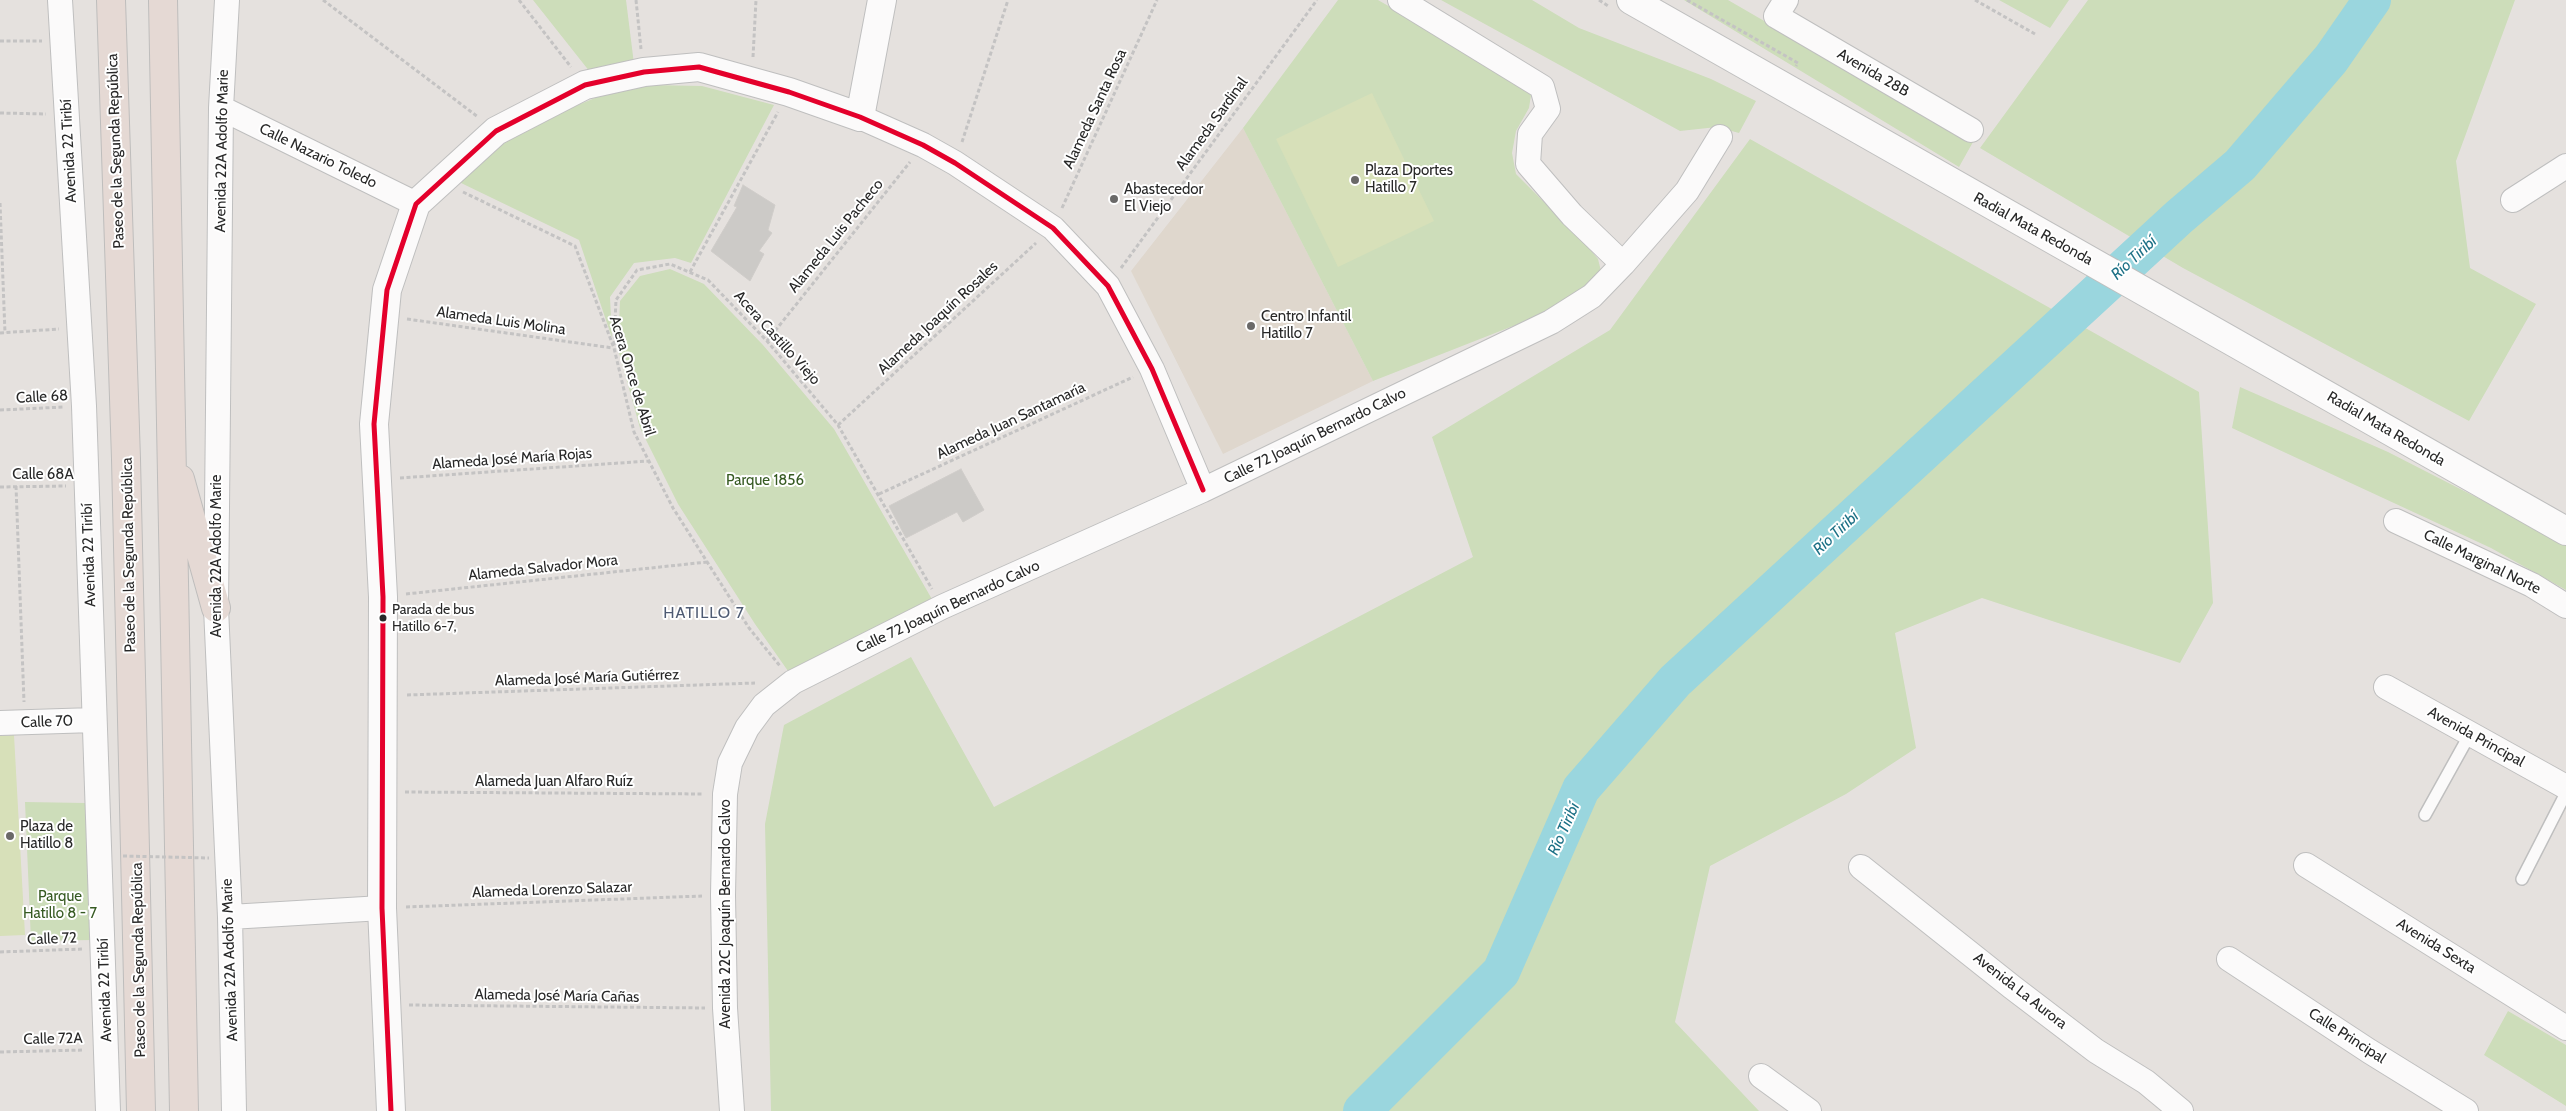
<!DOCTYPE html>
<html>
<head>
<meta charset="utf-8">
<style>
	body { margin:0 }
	canvas { display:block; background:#e5e1de }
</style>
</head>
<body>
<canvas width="2566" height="1111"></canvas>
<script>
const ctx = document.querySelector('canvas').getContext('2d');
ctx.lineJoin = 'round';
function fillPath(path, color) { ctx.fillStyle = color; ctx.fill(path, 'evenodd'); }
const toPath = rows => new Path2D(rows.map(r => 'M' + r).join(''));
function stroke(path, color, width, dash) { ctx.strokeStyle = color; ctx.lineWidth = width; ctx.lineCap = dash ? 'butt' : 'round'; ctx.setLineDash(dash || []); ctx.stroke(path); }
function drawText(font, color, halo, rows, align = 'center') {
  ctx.font = font + ' Cabin,sans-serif'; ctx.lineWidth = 4; ctx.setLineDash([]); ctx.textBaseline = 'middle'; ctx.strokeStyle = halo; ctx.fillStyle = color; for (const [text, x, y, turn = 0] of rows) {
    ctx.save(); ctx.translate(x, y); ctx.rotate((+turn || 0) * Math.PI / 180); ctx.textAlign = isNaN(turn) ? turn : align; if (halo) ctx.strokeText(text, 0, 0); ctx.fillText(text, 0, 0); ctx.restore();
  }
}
fillPath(toPath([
	[1243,128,1373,381,1223,454,1131,271]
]), '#dfd7cd');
fillPath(toPath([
	[533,0,626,0,634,64,590,72],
	[1338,0,1378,0,1523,83,1531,95,1529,108,1516,131,1512,153,1516,174,1584,242,1598,259,1601,271,1577,293,1536,317,1373,381,1243,128],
	[1441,0,1532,0,1579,28,1711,79,1756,101,1739,133,1717,127,1680,131],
	[1684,0,1728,0,1973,142,1959,167],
	[1999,0,2069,0,2050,28],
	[2088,0,2515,0,2456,161,2470,268,2536,304,2469,421,2183,268,1980,148],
	[650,85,702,86,774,105,691,263,675,258,634,263,610,297,612,338,579,240,459,182,499,145,541,120,600,96],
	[1750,139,2199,392,2213,603,2180,663,1982,598,1895,633,1916,748,1846,794,1710,866,1675,1022,1759,1111,771,1111,765,824,784,725,911,657,994,807,1473,557,1432,437,1610,330],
	[670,269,704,284,763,345,834,429,933,601,788,671,755,624,678,504,640,428,618,349,620,301,640,276],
	[2240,387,2388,452,2554,537,2566,545,2566,590,2491,548,2232,428],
	[25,802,86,803,93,940,31,941],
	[2508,1011,2566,1045,2566,1106,2484,1055]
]), '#cdddba');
fillPath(toPath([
	[1372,93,1434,221,1338,267,1276,139],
	[14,735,25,935,0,936,0,736]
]), '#d7e0b9');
stroke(toPath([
	[1362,1111,1501,972,1581,789,1675,681,2179,217,2240,165,2331,59,2372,0]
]), '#9ad6de', 38);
const building = toPath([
	[743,185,775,205,768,230,772,233,759,251,764,254,750,281,711,251,737,207,734,206,743,185],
	[961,469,984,510,963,522,957,512,906,538,889,506,961,469]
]);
fillPath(building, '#cccac7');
stroke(building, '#d0cdca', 1);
const lane = toPath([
	[2425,815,2470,734],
	[2522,879,2566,793]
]);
const street = toPath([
	[60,0,84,406,108,1111],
	[227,0,221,108,216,608,230,917,234,1111],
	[1400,0,1542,87,1548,109,1530,134,1528,164,1572,215,1623,264],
	[1786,0,1776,16,1971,130],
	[221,108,416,204],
	[860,117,923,145,955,163,1053,228,1108,286,1152,369,1203,490],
	[2513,200,2566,166],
	[2396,521,2532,585,2566,606],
	[2386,687,2566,787],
	[0,723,94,720],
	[2306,865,2566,1028],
	[1861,867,2012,987,2096,1051,2146,1082,2181,1111],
	[230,917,382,908],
	[2229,959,2369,1051,2466,1111],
	[1761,1076,1809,1111],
	[732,1111,725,1008,723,895,725,794,730,763,747,728,764,705,793,682,942,607,1203,490,1551,322,1592,296,1623,264,1687,191,1720,137]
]);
const secondary = toPath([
	[1631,0,2566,531],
	[391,1111,382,908,383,597,374,424,387,290,416,204,496,131,585,85,644,72,699,67,789,92,860,117,882,0]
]);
const highway = toPath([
	[111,0,126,459,141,1111],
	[163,0,184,1111],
	[180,479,216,608]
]);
stroke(lane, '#bfbfbf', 14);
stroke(street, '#bfbfbf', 26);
stroke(secondary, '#bfbfbf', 30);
stroke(highway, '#bebdbc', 30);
stroke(toPath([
	[323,0,478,117],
	[519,0,571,67],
	[636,0,641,49],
	[1599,0,1608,6],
	[1687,0,1798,63,1796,66],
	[1975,0,2035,34],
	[0,41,42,41],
	[753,57,756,0],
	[0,113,46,114],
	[962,142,1008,0],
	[463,192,575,246,614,348,634,432,673,508,749,628,780,666],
	[0,203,5,333],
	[1062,208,1157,0],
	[1121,268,1317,0],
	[690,272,778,112],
	[407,319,613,348],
	[0,333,59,329],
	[767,341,910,162],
	[614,345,616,300,637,270,670,264,708,280,767,341,838,425,932,589],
	[0,410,64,407],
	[838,425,1036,243],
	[400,478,649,461],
	[16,486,24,702],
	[0,487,66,486],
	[879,494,1133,377],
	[406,594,707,562],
	[407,695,755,683],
	[405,792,704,794],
	[406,907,702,896],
	[0,952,82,949],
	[409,1005,705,1008],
	[0,1052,84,1050]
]), '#c4c3c3', 3, [4, 2.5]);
stroke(lane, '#fbfafa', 11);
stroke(street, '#fbfafa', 24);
stroke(secondary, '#fbfafa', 28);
stroke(highway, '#e5d9d4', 28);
stroke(toPath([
	[123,856,209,858]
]), '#c4c3c3', 3, [4, 2.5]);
stroke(toPath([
	[391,1111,382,908,383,597,374,424,387,290,416,204,496,131,585,85,644,72,699,67,789,92,860,117,923,145,955,163,1053,228,1108,286,1152,369,1203,490]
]), '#e4002b', 5);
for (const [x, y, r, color] of [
	[1355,180,5,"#6a6968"],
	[1114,199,5,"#6a6968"],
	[1251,326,5,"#6a6968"],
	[383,618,4.5,"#282828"],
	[10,836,5,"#6a6968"]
]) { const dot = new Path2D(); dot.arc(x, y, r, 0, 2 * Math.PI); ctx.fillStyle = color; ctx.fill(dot); stroke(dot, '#fff', 2); }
drawText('14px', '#282828', '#fff', [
	["Parada de bus",392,610],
	["Hatillo 6-7,",392,627]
], 'left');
drawText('15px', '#282828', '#fff', [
	["Avenida 28B",1873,73,30],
	["Alameda Santa Rosa",1095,109,-65],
	["Alameda Sardinal",1212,124,-54],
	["Avenida 22 Tiribí",69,151,-93],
	["Paseo de la Segunda República",116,151,-92],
	["Avenida 22A Adolfo Marie",222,151,-89],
	["Calle Nazario Toledo",318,156,26],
	["Radial Mata Redonda",2033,229,29],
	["Alameda Luis Pacheco",836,236,-51],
	["Alameda Joaquín Rosales",938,318,-43],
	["Alameda Luis Molina",501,321,8],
	["Acera Castillo Viejo",777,338,48],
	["Acera Once de Abril",632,376,73],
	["Calle 68",42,397,-3],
	["Alameda Juan Santamaría",1011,421,-25],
	["Radial Mata Redonda",2386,429,30],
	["Calle 72 Joaquín Bernardo Calvo",1315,436,-26],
	["Alameda José María Rojas",512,459,-4],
	["Calle 68A",43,475],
	["Avenida 22 Tiribí",89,555,-92],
	["Paseo de la Segunda República",129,555,-91],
	["Avenida 22A Adolfo Marie",217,556,-90],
	["Calle Marginal Norte",2482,562,26],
	["Alameda Salvador Mora",543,568,-6],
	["Calle 72 Joaquín Bernardo Calvo",948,607,-25],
	["Alameda José María Gutiérrez",587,678,-2],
	["Calle 70",47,722,-2],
	["Avenida Principal",2476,737,29],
	["Alameda Juan Alfaro Ruíz",554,782],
	["Alameda Lorenzo Salazar",552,890,-2],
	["Avenida 22C Joaquín Bernardo Calvo",726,914,-90],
	["Calle 72",52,939,-2],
	["Avenida Sexta",2436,946,32],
	["Paseo de la Segunda República",139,960,-91],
	["Avenida 22A Adolfo Marie",230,960,-92],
	["Avenida 22 Tiribí",105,990,-92],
	["Avenida La Aurora",2020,991,38],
	["Alameda José María Cañas",557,996,1],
	["Calle Principal",2347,1036,33],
	["Calle 72A",53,1039,-1]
]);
drawText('15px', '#282828', '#fff', [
	["Plaza Dportes",1365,171],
	["Hatillo 7",1365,188],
	["Abastecedor",1124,190],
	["El Viejo",1124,207],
	["Centro Infantil",1261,317],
	["Hatillo 7",1261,334],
	["Plaza de",20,827],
	["Hatillo 8",20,844]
], 'left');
drawText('15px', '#365a22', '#fff', [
	["Parque 1856",765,481],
	["Parque",60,897],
	["Hatillo 8 - 7",60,914]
]);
drawText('italic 16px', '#1d7186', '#fff', [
	["Río Tiribí",2134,258,-43],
	["Río Tiribí",1836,533,-43],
	["Río Tiribí",1564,829,-66]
]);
ctx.letterSpacing = '1px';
drawText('16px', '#4e5a72', '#fff', [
	["HATILLO 7",704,613]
]);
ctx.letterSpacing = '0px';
</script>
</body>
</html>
